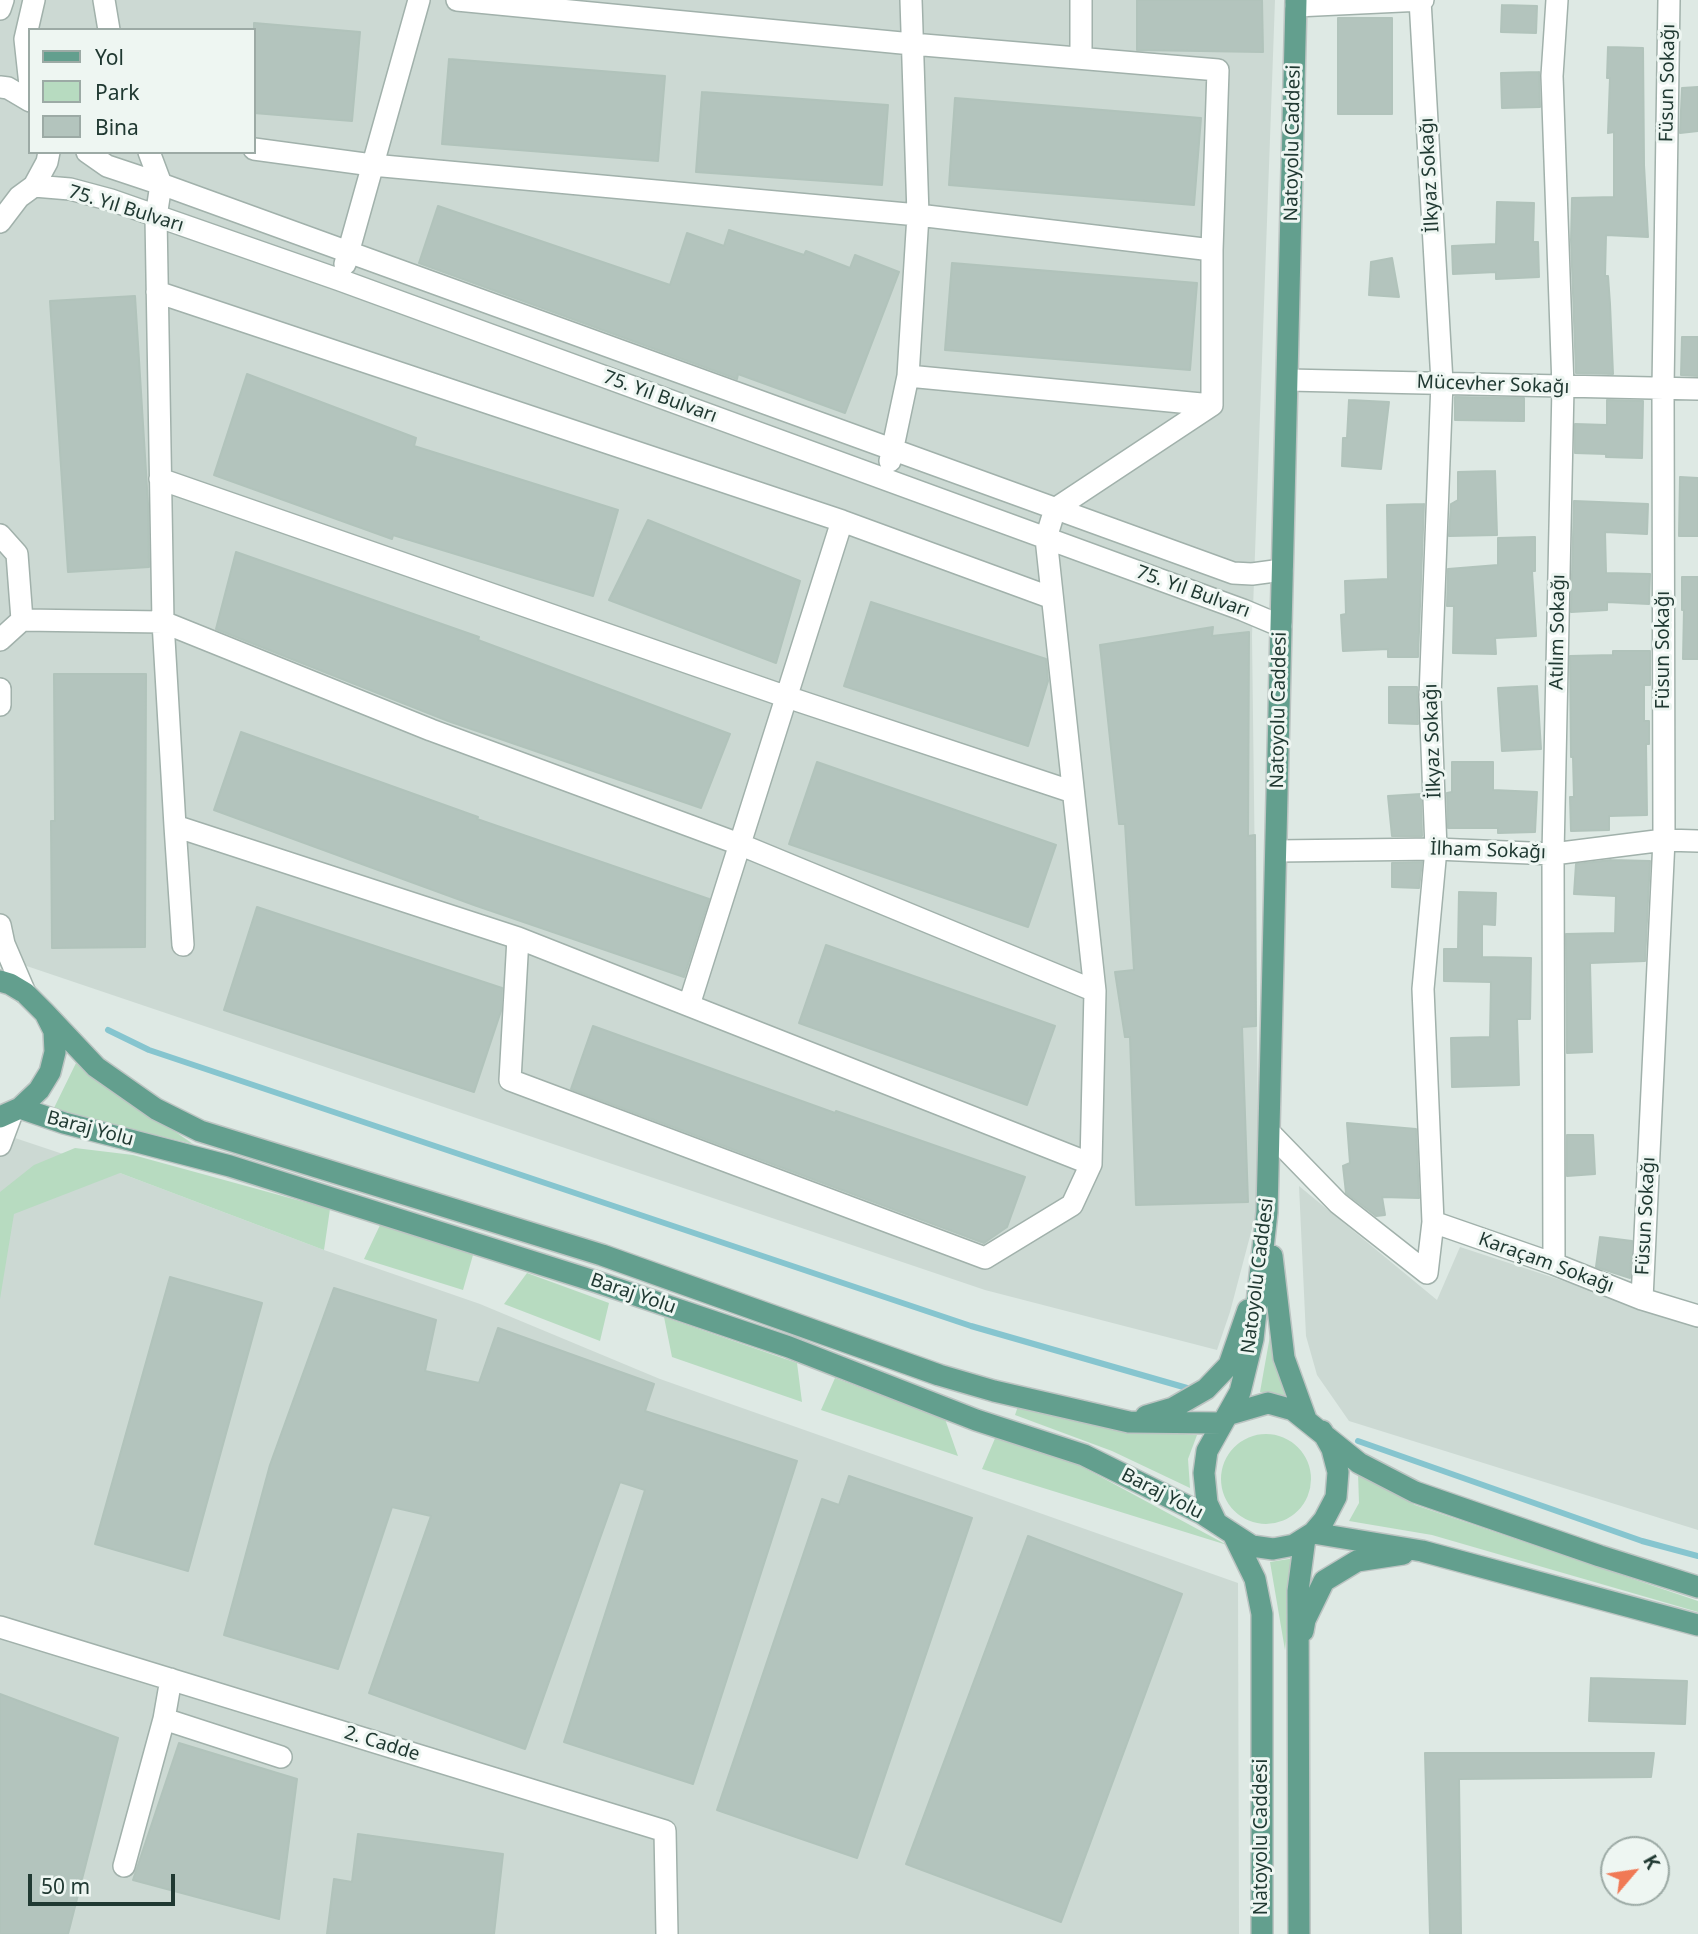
<!DOCTYPE html>
<html>
<head>
<meta charset="utf-8">
<style>
	body { margin:0 }
	#map { position:relative; width:1698px; height:1934px; overflow:hidden; background:#dee9e4; font-family:"Noto Sans",sans-serif }
	canvas { display:block }
	.legend { position:absolute; left:28px; top:28px; width:228px; height:126px; box-sizing:border-box; background:#eef6f2; border:2px solid #9caaa5; margin:0; padding:9px 12px; list-style:none; font-size:21px; color:#203932 }
	.legend li { display:flex; align-items:center; gap:14px; height:35px }
	.legend b { width:35px; border:2px solid #9caaa5 }
	.north { position:absolute; left:1600px; top:1836px; width:70px; height:70px; box-sizing:border-box; background:#eef6f2; border:2px solid #9caaa5; border-radius:50%; rotate:61deg; font-size:19px; font-weight:700; line-height:28px; text-align:center; color:#203932 }
	.north::after { content:''; display:block; margin:auto; width:24px; height:32px; background:#f07955; clip-path:polygon(50% 0,100% 100%,50% 72%,0 100%) }
	.scale { position:absolute; left:28px; top:1874px; width:147px; height:32px; box-sizing:border-box; border:4px solid #203932; border-top:0; padding-left:9px; font-size:21px; line-height:24px; white-space:nowrap; color:#203932; -webkit-text-stroke:5px #eef6f2; paint-order:stroke }
</style>
</head>
<body>
<div id="map">
<canvas width="1698" height="1934"></canvas>
<ul class="legend">
<li><b style="height:9px;background:#639f8e"></b>Yol</li>
<li><b style="height:19px;background:#b7dbc0"></b>Park</li>
<li><b style="height:19px;background:#b3c4bd"></b>Bina</li>
</ul>
<div class="north">K</div>
<div class="scale">50 m</div>
</div>
<script>
const ctx = document.querySelector('canvas').getContext('2d');
ctx.lineJoin = 'round';
function fillPath(path, color) { ctx.fillStyle = color; ctx.fill(path, 'evenodd'); }
const toPath = rows => new Path2D(rows.map(r => 'M' + r).join(''));
function stroke(path, color, width, dash) { ctx.strokeStyle = color; ctx.lineWidth = width; ctx.lineCap = dash ? 'butt' : 'round'; ctx.setLineDash(dash || []); ctx.stroke(path); }
function drawText(font, color, halo, rows, align = 'center') {
  ctx.font = font + ' "Noto Sans",sans-serif'; ctx.lineWidth = 6; ctx.setLineDash([]); ctx.textBaseline = 'middle'; ctx.strokeStyle = halo; ctx.fillStyle = color; for (const [text, x, y, turn = 0] of rows) {
    ctx.save(); ctx.translate(x, y); ctx.rotate((+turn || 0) * Math.PI / 180); ctx.textAlign = isNaN(turn) ? turn : align; if (halo) ctx.strokeText(text, 0, 0); ctx.fillText(text, 0, 0); ctx.restore();
  }
}
fillPath(toPath([
	[0,0,1275,0,1252,636,1259,1202,1230,1312,1217,1350,985,1290,0,957],
	[30,30,254,30,254,152,30,152],
	[0,1133,120,1173,324,1250,480,1304,660,1379,1238,1583,1239,1934,0,1934],
	[1299,1186,1437,1300,1460,1247,1698,1325,1698,1530,1349,1421,1317,1375,1306,1336]
]), '#ccd9d3');
fillPath(toPath([
	[76,1063,193,1144,53,1110],
	[75,1148,133,1155,330,1209,324,1250,120,1173,14,1214,0,1299,0,1192,34,1165],
	[381,1223,473,1255,463,1290,364,1259],
	[527,1273,609,1303,600,1341,504,1304],
	[664,1317,797,1363,802,1402,672,1357],
	[1273,1319,1285,1396,1260,1392],
	[835,1378,945,1419,958,1456,821,1410],
	[1018,1406,1114,1429,1197,1435,1188,1459,1190,1488,1112,1451,1015,1415],
	'1221 1479a45 45 0 1 1 90 0a45 45 0 1 1-90 0Z',
	[996,1436,1077,1464,1227,1545,982,1469],
	[1358,1473,1415,1505,1698,1601,1698,1612,1432,1535,1349,1521,1359,1503],
	[1295,1558,1285,1650,1270,1562]
]), '#b7dbc0');
stroke(toPath([
	[108,1030,149,1050,971,1326,1187,1388],
	[1358,1441,1642,1541,1698,1556]
]), '#86c5cf', 6);
const building = toPath([
	[1137,0,1262,0,1263,52,1137,50,1137,0],
	[1502,5,1537,6,1536,33,1501,32,1502,5],
	[1338,18,1392,18,1392,114,1338,114,1338,18],
	[254,23,360,32,352,121,254,113,254,23],
	[1608,47,1643,48,1644,165,1648,237,1606,235,1605,276,1608,276,1610,304,1613,374,1576,373,1571,240,1572,198,1614,197,1614,132,1608,133,1610,78,1607,78,1608,47],
	[449,59,665,76,658,161,442,144,449,59],
	[1539,72,1540,107,1502,108,1501,73,1539,72],
	[1698,87,1698,131,1680,133,1682,88,1698,87],
	[702,92,888,105,882,185,696,172,702,92],
	[955,98,1201,118,1194,205,949,185,955,98],
	[1497,202,1534,203,1533,242,1538,242,1539,277,1496,279,1496,272,1453,274,1452,246,1496,244,1497,202],
	[438,206,670,285,687,233,724,246,729,230,804,255,806,251,850,268,855,255,899,272,845,413,738,374,737,379,419,263,438,206],
	[1392,258,1399,297,1369,295,1371,262,1392,258],
	[952,263,1197,283,1190,370,945,350,952,263],
	[135,296,148,504,149,567,68,572,50,301,135,296],
	[1682,337,1698,337,1698,376,1681,375,1682,337],
	[247,374,416,438,414,446,618,510,593,596,393,535,392,539,214,475,247,374],
	[1455,397,1524,398,1524,421,1455,420,1455,397],
	[1349,400,1389,402,1381,469,1342,466,1343,438,1347,438,1349,400],
	[1607,400,1643,401,1642,458,1606,457,1606,454,1575,453,1575,424,1607,425,1607,400],
	[1495,471,1497,535,1449,536,1451,504,1458,500,1458,472,1495,471],
	[1680,477,1698,478,1698,536,1679,536,1680,477],
	[1574,501,1648,504,1647,534,1605,532,1606,573,1650,574,1649,604,1607,602,1607,610,1571,612,1574,501],
	[1424,504,1418,657,1388,657,1388,649,1343,651,1341,615,1346,614,1345,581,1388,579,1387,505,1424,504],
	[648,520,800,581,776,663,609,600,648,520],
	[1535,537,1535,571,1532,571,1536,636,1495,638,1496,654,1453,653,1454,606,1447,606,1448,569,1498,565,1498,538,1535,537],
	[236,552,479,637,478,640,730,734,701,808,448,721,216,629,236,552],
	[1682,577,1698,577,1698,659,1683,659,1684,610,1682,610,1682,577],
	[871,602,1046,659,1048,681,1028,746,844,686,871,602],
	[1213,627,1212,636,1249,632,1248,836,1255,835,1256,1026,1242,1027,1248,1202,1136,1205,1130,1037,1125,1037,1115,972,1134,970,1125,824,1119,824,1100,645,1213,627],
	[1613,651,1650,651,1650,685,1644,685,1644,721,1649,721,1649,744,1646,744,1647,815,1609,816,1609,830,1571,831,1570,797,1574,797,1573,757,1571,757,1570,656,1613,655,1613,651],
	[54,674,146,674,145,947,52,948,51,821,55,821,54,674],
	[1537,686,1541,749,1502,751,1498,688,1537,686],
	[1389,687,1417,687,1418,724,1389,723,1389,687],
	[241,732,478,817,477,819,709,899,684,977,474,905,214,810,241,732],
	[817,762,1056,845,1028,927,789,844,817,762],
	[1452,762,1493,762,1493,790,1537,792,1535,832,1498,833,1498,828,1448,828,1447,793,1452,792,1452,762],
	[1421,794,1422,836,1392,836,1388,796,1421,794],
	[1611,860,1650,861,1645,961,1590,963,1592,1052,1567,1053,1566,934,1615,933,1616,896,1574,894,1576,864,1611,860],
	[1422,862,1419,888,1392,887,1392,863,1422,862],
	[1459,892,1496,893,1495,925,1482,924,1482,957,1531,958,1530,1019,1517,1019,1519,1085,1452,1087,1451,1038,1490,1037,1491,982,1444,981,1444,949,1458,949,1459,892],
	[257,907,502,988,501,1011,474,1092,224,1010,257,907],
	[826,945,1055,1026,1027,1105,799,1023,826,945],
	[593,1026,835,1113,836,1111,1025,1177,1007,1227,984,1243,571,1089,593,1026],
	[1347,1123,1416,1129,1419,1198,1382,1197,1385,1215,1376,1216,1346,1193,1343,1166,1350,1163,1347,1123],
	[1567,1135,1593,1135,1595,1174,1567,1176,1567,1135],
	[1600,1237,1632,1241,1630,1278,1596,1267,1600,1237],
	[170,1277,262,1303,188,1571,95,1544,170,1277],
	[334,1288,436,1320,425,1371,479,1383,498,1328,654,1384,645,1411,797,1461,693,1784,564,1742,645,1490,620,1482,525,1749,369,1693,431,1516,392,1507,338,1669,224,1635,270,1465,334,1288],
	[849,1476,972,1518,857,1858,717,1810,822,1499,839,1505,849,1476],
	[1028,1536,1182,1594,1061,1922,906,1864,1028,1536],
	[1591,1678,1687,1681,1685,1724,1589,1721,1591,1678],
	[0,1694,118,1738,68,1934,0,1934,0,1694],
	[179,1743,297,1779,279,1919,133,1880,179,1743],
	[1425,1753,1654,1753,1651,1777,1459,1779,1461,1934,1430,1934,1425,1753],
	[358,1834,503,1854,494,1934,327,1934,334,1879,352,1882,358,1834]
]);
fillPath(building, '#b3c4bd');
stroke(building, '#b1c3bb', 2);
const minor = toPath([
	[104,0,109,30],
	[457,0,912,44,1218,70,1212,250,1212,405,1055,509,1046,538,1095,991],
	[1296,6,1423,0],
	[0,9,3,0],
	[1081,57,1081,0],
	[30,85,25,39,34,0],
	[0,87,8,88,30,101],
	[254,149,372,165,918,215,1212,250],
	[87,152,107,166,161,184,1233,573,1252,574,1282,570],
	[149,152,161,184,156,217,163,622,175,826],
	[34,186,70,189,111,200,340,280,1243,610,1281,626],
	[0,222,19,197,34,186,47,162,49,152],
	[345,264,419,0],
	[157,292,842,521,689,1005],
	[908,376,1212,405],
	[1288,380,1698,389],
	[890,461,908,376,918,215,911,0],
	[160,479,787,697,1073,792],
	[842,521,1052,598],
	[0,535,17,554,22,620,0,640],
	[22,620,163,622,431,730,739,844,1095,991,1091,1164,1072,1205,985,1258,510,1080,518,938,175,826,183,945],
	[0,689,0,705],
	[1277,851,1436,849,1553,854,1664,840,1698,841],
	[0,925,4,944,25,993],
	[518,938,1091,1164],
	[1271,1134,1338,1203,1427,1273,1433,1222,1423,989,1436,849,1430,697,1442,382,1420,0],
	[0,1145,12,1113],
	[1433,1222,1554,1264,1642,1299,1698,1316],
	[1554,1264,1553,854,1563,387,1552,76,1557,0],
	[1642,1299,1664,840,1663,388,1669,0],
	[0,1627,665,1831,667,1934],
	[164,1719,281,1757],
	[124,1866,164,1719,171,1679]
]);
const major = toPath([
	[0,981,10,984,25,993,45,1013,54,1031,55,1052,50,1072,39,1090,20,1108,0,1117],
	[45,1013,96,1067,156,1109,200,1131,602,1255,939,1375,994,1391,1129,1422,1222,1423],
	[20,1108,64,1123,230,1166,597,1282,789,1347,976,1420,1084,1455,1201,1513,1252,1546,1273,1549,1294,1545,1313,1533,1324,1520,1336,1497,1338,1472,1332,1449,1322,1431],
	[1272,1256,1284,1358,1306,1419],
	[1227,1415,1268,1403,1293,1410,1359,1463,1415,1492,1600,1556,1698,1587],
	[1146,1416,1173,1408,1206,1389,1229,1365,1248,1310],
	[1216,1522,1207,1503,1204,1473,1207,1451,1240,1392,1253,1339,1267,1212,1296,0],
	[1313,1533,1422,1551,1698,1625],
	[1234,1536,1255,1579,1262,1614,1262,1934],
	[1303,1631,1305,1620,1324,1581,1357,1561,1403,1554],
	[1299,1934,1298,1591,1305,1538]
]);
stroke(minor, '#a1b1ab', 24);
stroke(major, '#bcc4c2', 24);
stroke(minor, '#fff', 21);
stroke(major, '#639f8e', 21);
drawText('19px', '#203932', '#eef6f2', [
	["Füsun Sokağı",1668,83,-89],
	["Natoyolu Caddesi",1293,143,-89],
	["İlkyaz Sokağı",1430,175,-93],
	["75. Yıl Bulvarı",126,209,17],
	["Mücevher Sokağı",1493,385,2],
	["75. Yıl Bulvarı",660,397,20],
	["75. Yıl Bulvarı",1193,592,20],
	["Atılım Sokağı",1558,632,-89],
	["Füsun Sokağı",1664,650,-90],
	["Natoyolu Caddesi",1279,710,-89],
	["İlkyaz Sokağı",1433,741,-92],
	["İlham Sokağı",1488,851,2],
	["Baraj Yolu",90,1129,15],
	["Füsun Sokağı",1646,1216,-87],
	["Karaçam Sokağı",1546,1263,20],
	["Natoyolu Caddesi",1258,1276,-83],
	["Baraj Yolu",633,1294,19],
	["Baraj Yolu",1162,1494,27],
	["2. Cadde",382,1744,17],
	["Natoyolu Caddesi",1262,1837,-90]
]);
</script>
</body>
</html>
